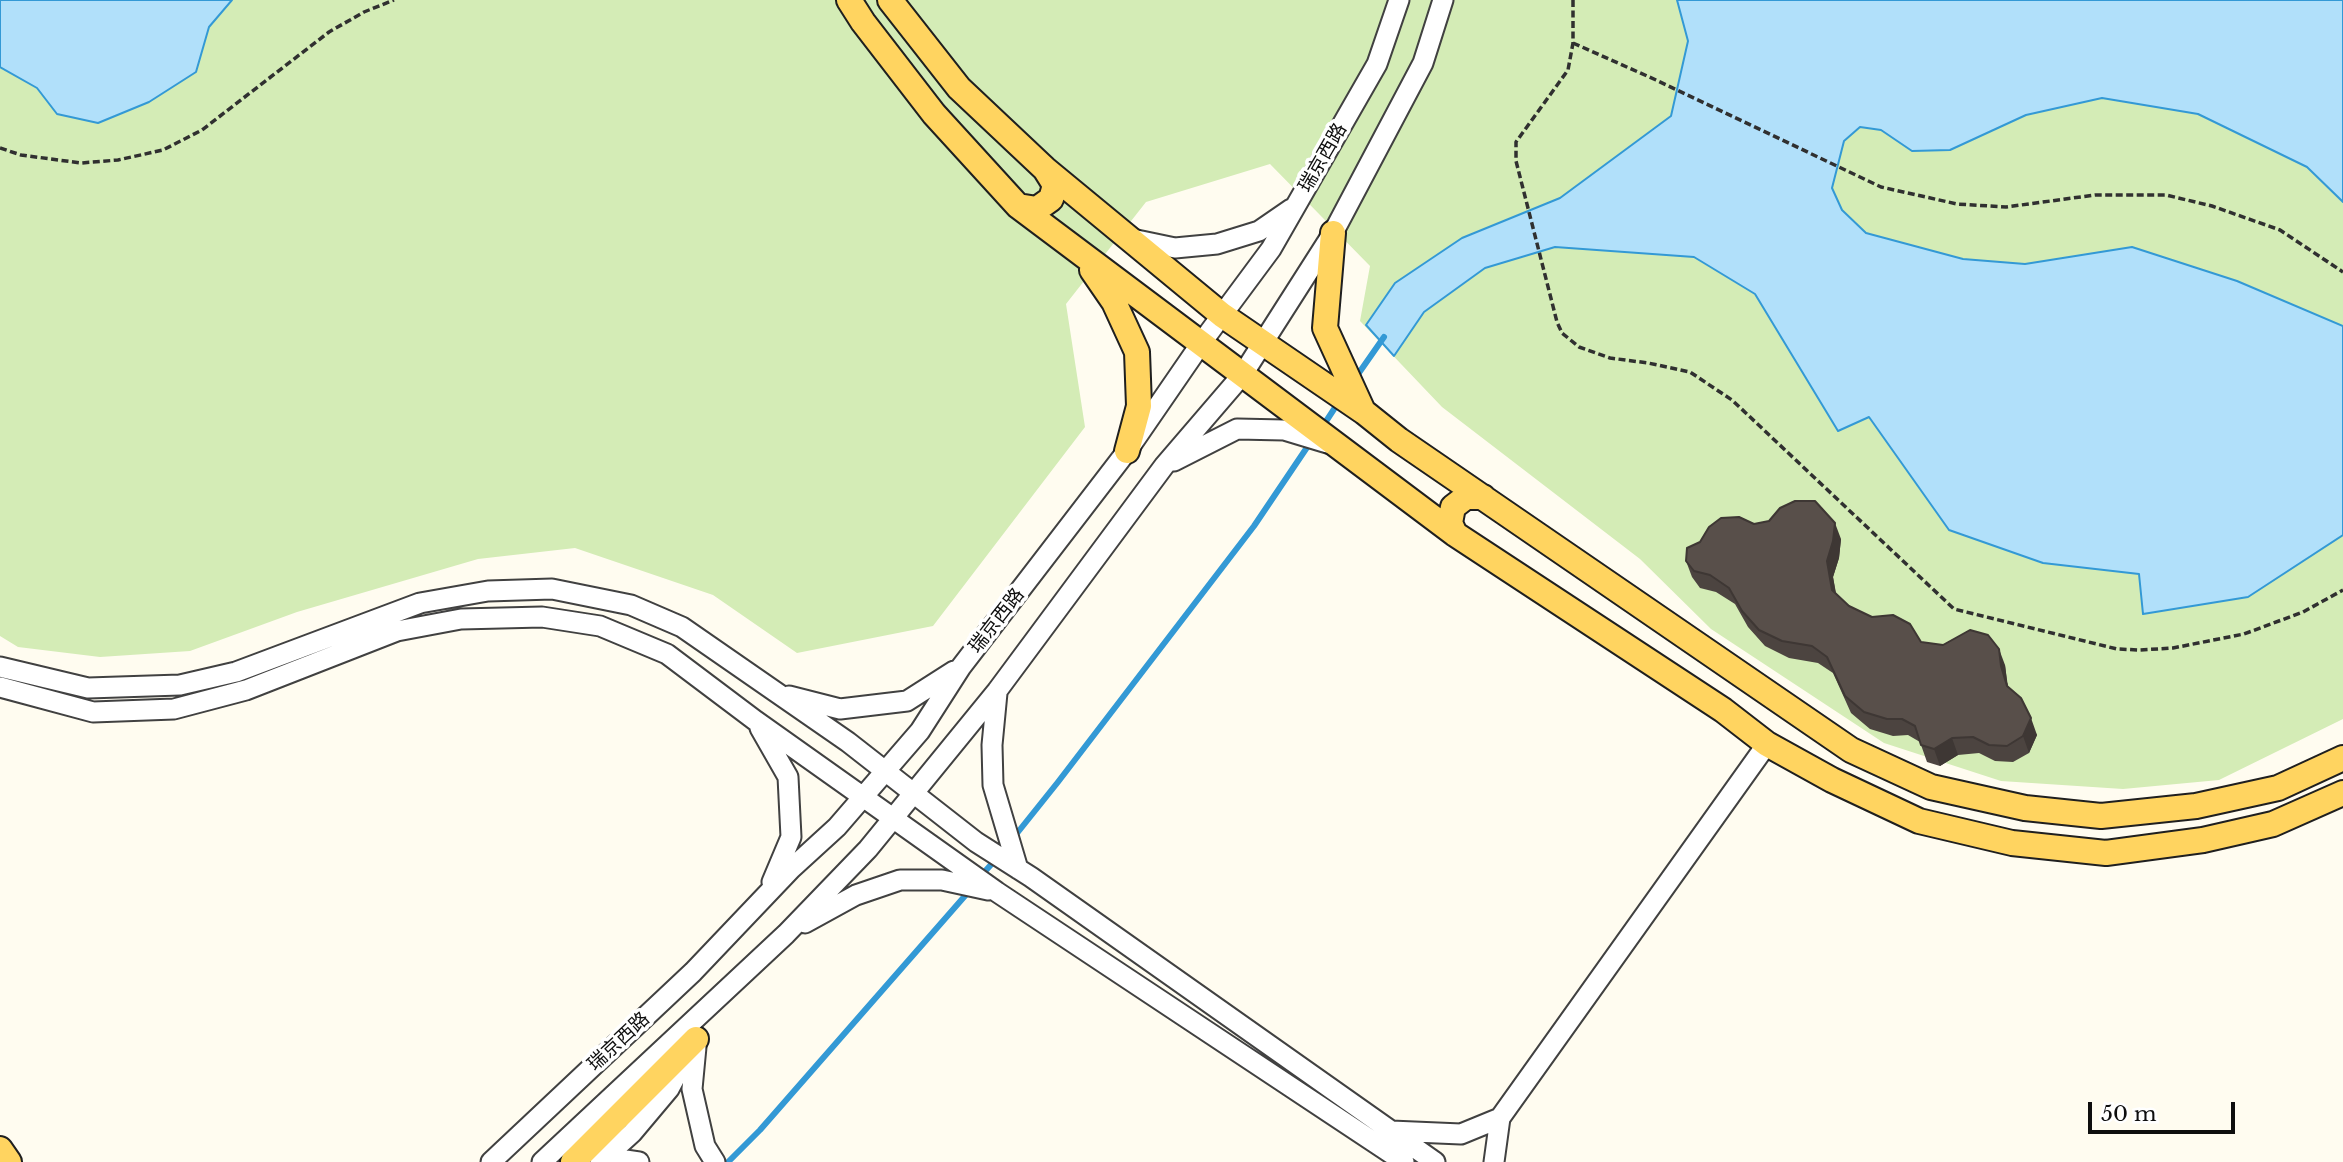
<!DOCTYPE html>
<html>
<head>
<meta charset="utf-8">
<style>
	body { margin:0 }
	#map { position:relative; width:2343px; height:1162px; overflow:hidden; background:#fffcf0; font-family:"Libre Baskerville",serif }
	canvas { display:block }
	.scale { position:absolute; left:2088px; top:1102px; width:147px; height:32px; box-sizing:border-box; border:4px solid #0e0e0e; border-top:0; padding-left:9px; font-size:21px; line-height:24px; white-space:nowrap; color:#0e0e0e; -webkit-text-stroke:5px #fff; paint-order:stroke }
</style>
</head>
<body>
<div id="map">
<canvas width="2343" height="1162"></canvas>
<div class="scale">50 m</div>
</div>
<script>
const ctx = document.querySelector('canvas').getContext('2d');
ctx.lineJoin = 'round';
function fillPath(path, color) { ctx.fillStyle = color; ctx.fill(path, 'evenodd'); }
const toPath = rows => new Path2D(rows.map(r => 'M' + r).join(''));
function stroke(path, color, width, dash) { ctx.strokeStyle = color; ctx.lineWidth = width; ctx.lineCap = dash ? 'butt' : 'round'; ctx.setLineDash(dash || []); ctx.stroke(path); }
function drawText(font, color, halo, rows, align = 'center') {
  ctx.font = font + ' "Libre Baskerville","Noto Sans SC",serif'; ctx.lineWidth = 7; ctx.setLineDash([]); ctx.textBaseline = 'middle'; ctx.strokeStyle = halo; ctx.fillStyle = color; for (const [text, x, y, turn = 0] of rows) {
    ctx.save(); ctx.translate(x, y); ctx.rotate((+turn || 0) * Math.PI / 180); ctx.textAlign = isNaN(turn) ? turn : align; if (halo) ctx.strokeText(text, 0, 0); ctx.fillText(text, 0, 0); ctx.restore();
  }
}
fillPath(toPath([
	[0,0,2343,0,2343,719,2219,780,2123,789,2001,781,1884,743,1711,629,1640,559,1442,407,1360,321,1370,266,1270,164,1146,202,1066,304,1085,427,933,626,797,653,713,595,575,548,478,559,297,612,190,651,100,657,18,647,0,636]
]), '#d4ecb6');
const water = toPath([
	[0,0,232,0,209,27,196,72,149,102,98,123,57,114,37,88,0,67,0,0],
	[1677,0,2343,0,2343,202,2307,167,2198,114,2102,98,2026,115,1950,150,1912,151,1881,130,1860,127,1844,141,1832,188,1842,210,1866,233,1963,259,2025,264,2132,247,2237,281,2343,326,2343,535,2248,597,2143,614,2139,574,2043,563,1949,530,1869,417,1838,431,1755,294,1694,257,1555,247,1485,268,1424,312,1394,356,1366,325,1395,283,1462,238,1560,198,1671,116,1688,41,1677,0]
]);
fillPath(water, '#b1e0fa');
stroke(water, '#3399d5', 2);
stroke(toPath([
	[1354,380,1384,337],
	[1323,426,1338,403],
	[1014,837,1058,782,1254,526,1312,440],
	[980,877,996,859],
	[728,1162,760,1130,971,889]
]), '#3399d5', 6);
const minor = toPath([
	[1132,239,1175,248,1217,244,1259,231,1291,209],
	[1174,461,1237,429,1284,430,1327,443],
	[0,667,88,688,180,685,236,672,420,603,488,591,552,589,631,605,682,627,848,742,976,842,1031,877,1435,1162],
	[0,687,93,712,174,709,246,690,397,631,461,619,542,617,600,626,667,654,756,721,997,892,1404,1162],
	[997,693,992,745,993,785,1018,869],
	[789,696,840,709,907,701,954,671],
	[760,728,788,777,791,837,772,882],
	[805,923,856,895,900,880,942,880,988,890],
	[696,1047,692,1089,705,1146,715,1162],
	[1500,1118,1767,744],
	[1391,1131,1461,1134,1500,1118,1494,1162],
	[605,1157,639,1162],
	[491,1162,693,972,791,869,837,827,920,731,961,667,1127,451,1202,342,1271,249,1377,64,1399,0],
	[542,1162,786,934,868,849,997,691,1164,466,1243,374,1333,233,1423,63,1443,0],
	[600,1162,632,1133,669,1089,687,1055]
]);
const major = toPath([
	[849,0,863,22,934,114,1018,206,1455,534,1723,710,1767,744,1832,780,1919,821,2012,843,2106,853,2203,840,2273,824,2343,793],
	[890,0,959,88,1045,169,1222,315,1364,412,1399,440,1851,750,1931,787,2025,808,2101,816,2196,806,2278,788,2343,758],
	[1018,206,1037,209,1051,199,1055,185,1045,169],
	[1333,233,1325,328,1363,411],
	[1092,270,1114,302,1137,352,1139,406,1127,451],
	[1455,534,1450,523,1453,507,1466,497,1483,497],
	[0,1149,9,1162],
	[573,1162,696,1039]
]);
stroke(minor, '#414141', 23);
stroke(major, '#1f1f1f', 28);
stroke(toPath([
	[1573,0,1573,43,1568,70,1516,142,1516,161,1557,322,1562,333,1579,347,1610,358,1648,363,1690,372,1732,400,1954,609,2117,649,2139,650,2173,648,2244,634,2303,612,2343,590],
	[1573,43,1656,80,1881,187,1957,204,2006,207,2095,195,2166,195,2212,206,2280,230,2343,272],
	[0,148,21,155,81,163,118,160,163,150,202,130,329,32,364,12,394,0]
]), '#303030', 3.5, [7, 3.5]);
stroke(minor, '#fff', 19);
stroke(major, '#ffd460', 24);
fillPath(toPath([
	[1754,524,1841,539,1839,558,1833,577,1836,593,1849,606,1921,642,2005,665,2008,687,2037,735,2029,753,2013,762,1995,761,1979,753,1958,755,1940,766,1927,762,1920,742,1908,735,1893,736,1870,729,1851,713,1833,673,1818,663,1789,658,1765,646,1748,627,1735,604,1716,592,1700,588,1692,577,1686,561]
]), '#4c4440');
fillPath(toPath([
	[1835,523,1841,539,1839,558,1833,577,1838,607,1832,590,1827,561],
	[1999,649,2005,665,2007,682,2013,703,2001,666],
	[2031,718,2037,735,2029,753,2023,736],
	[1952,738,1958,755,1940,766,1934,749]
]), '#3e3734');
const building = toPath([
	[1795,501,1815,501,1835,523,1833,541,1827,561,1832,590,1849,606,1872,617,1893,615,1910,624,1921,642,1943,645,1970,630,1988,635,1999,649,2001,666,2007,686,2021,698,2031,718,2023,736,2007,746,1989,745,1973,737,1952,738,1934,749,1921,745,1915,726,1902,719,1887,719,1864,712,1845,696,1827,657,1812,646,1782,641,1759,630,1742,611,1729,588,1710,575,1694,571,1686,561,1687,548,1700,542,1709,527,1721,518,1739,517,1754,524,1769,521,1780,508,1795,501]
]);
fillPath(building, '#584f4a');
stroke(building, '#3e3734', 2);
drawText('19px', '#0e0e0e', '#fff', [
	["瑞京西路",1323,158,-60],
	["瑞京西路",997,621,-52],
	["瑞京西路",619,1042,-43]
]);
</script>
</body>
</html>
